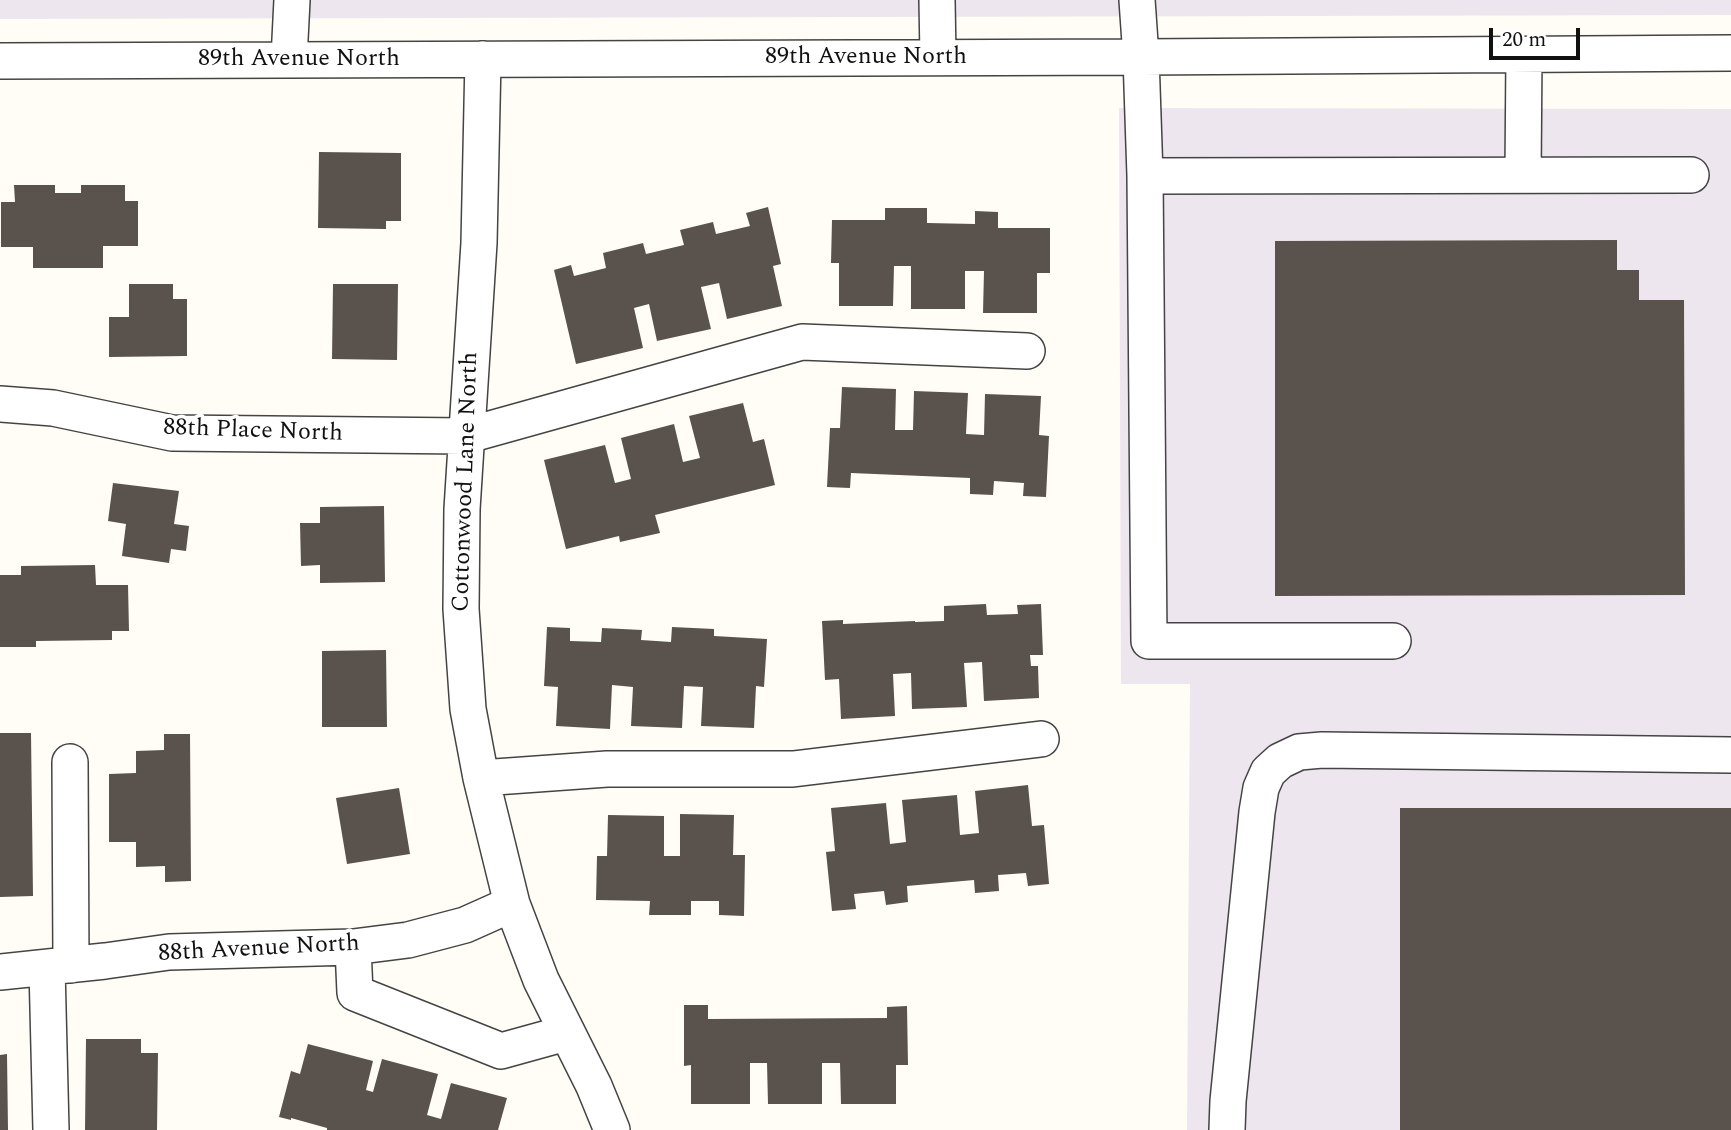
<!DOCTYPE html>
<html>
<head>
<meta charset="utf-8">
<style>
	body { margin:0 }
	#map { position:relative; width:1731px; height:1130px; overflow:hidden; background:#fffdf5; font-family:Spectral,serif }
	canvas { display:block }
	.scale { position:absolute; left:1489px; top:28px; width:91px; height:32px; box-sizing:border-box; border:4px solid #111; border-top:0; padding-left:9px; font-size:21px; line-height:24px; white-space:nowrap; color:#111; -webkit-text-stroke:5px #fff; paint-order:stroke }
</style>
</head>
<body>
<div id="map">
<canvas width="1731" height="1130"></canvas>
<div class="scale">20 m</div>
</div>
<script>
const ctx = document.querySelector('canvas').getContext('2d');
ctx.lineJoin = 'round';
function fillPath(path, color) { ctx.fillStyle = color; ctx.fill(path, 'evenodd'); }
const toPath = rows => new Path2D(rows.map(r => 'M' + r).join(''));
function stroke(path, color, width, dash) { ctx.strokeStyle = color; ctx.lineWidth = width; ctx.lineCap = dash ? 'butt' : 'round'; ctx.setLineDash(dash || []); ctx.stroke(path); }
function drawText(font, color, halo, rows, align = 'center') {
  ctx.font = font + ' Spectral,serif'; ctx.lineWidth = 7; ctx.setLineDash([]); ctx.textBaseline = 'middle'; ctx.strokeStyle = halo; ctx.fillStyle = color; for (const [text, x, y, turn = 0] of rows) {
    ctx.save(); ctx.translate(x, y); ctx.rotate((+turn || 0) * Math.PI / 180); ctx.textAlign = isNaN(turn) ? turn : align; if (halo) ctx.strokeText(text, 0, 0); ctx.fillText(text, 0, 0); ctx.restore();
  }
}
fillPath(toPath([
	[0,0,1731,0,1731,15,0,19],
	[1119,108,1731,109,1731,1130,1187,1130,1190,684,1121,684]
]), '#eee6ef');
fillPath(toPath([
	[319,152,401,153,401,221,386,221,386,229,318,228],
	[14,185,55,185,55,193,81,193,81,185,125,185,125,201,138,201,138,246,103,246,103,268,33,268,33,247,1,247,1,202,15,202],
	[768,207,781,264,773,266,782,306,727,319,719,283,701,287,711,329,657,341,649,304,634,308,643,348,576,364,554,270,571,265,574,276,606,268,603,253,643,243,646,254,684,245,680,230,713,222,716,234,750,226,746,213],
	[885,208,927,208,927,223,975,224,975,211,998,212,998,228,1050,228,1050,273,1037,273,1037,313,983,313,984,271,965,271,965,309,911,309,911,266,894,266,893,306,839,306,839,263,831,263,832,220,885,220],
	[1617,240,1617,270,1639,270,1639,300,1684,300,1685,595,1275,596,1275,241],
	[129,284,173,284,173,299,187,299,187,356,109,357,109,317,129,317],
	[333,284,398,284,397,360,332,359],
	[842,387,896,389,895,430,913,430,914,391,968,393,966,434,984,435,985,394,1041,396,1039,435,1049,436,1046,497,1023,496,1024,483,994,481,993,495,970,494,970,478,851,473,850,488,827,487,830,428,840,428],
	[743,403,753,442,764,439,775,485,655,515,660,533,620,542,619,536,566,549,544,460,605,445,615,483,631,479,621,438,674,424,683,462,700,458,689,416],
	[113,483,179,491,174,524,189,526,186,551,171,549,169,563,122,556,126,524,108,521],
	[384,506,385,582,320,583,320,565,301,566,300,523,320,523,320,507],
	[95,565,96,585,128,585,129,631,112,631,112,640,36,641,36,647,0,647,0,575,21,575,21,566],
	[986,604,987,615,1018,614,1017,605,1041,604,1043,655,1030,655,1031,666,1038,666,1039,698,984,701,982,662,964,663,967,707,912,709,911,673,893,674,895,716,841,719,839,679,825,680,822,621,843,620,843,624,915,621,915,622,944,621,944,606],
	[547,627,570,628,570,641,601,642,602,628,642,630,641,640,671,642,672,627,714,629,714,636,767,639,764,687,756,686,754,728,701,726,703,687,684,686,682,728,631,726,633,687,612,685,610,729,556,726,558,687,544,686],
	[386,650,387,727,322,727,322,651],
	[0,733,31,733,33,896,0,897],
	[164,734,190,734,191,881,165,882,165,866,136,867,136,842,109,842,109,774,136,773,136,751,164,750],
	[1028,785,1032,826,1044,825,1049,884,1028,886,1026,873,998,875,999,891,975,893,974,880,907,886,908,902,886,905,884,891,854,894,856,909,832,911,826,852,835,851,831,808,886,803,890,844,906,842,902,800,957,795,960,835,979,833,975,791],
	[399,788,410,854,347,864,336,798],
	[1400,808,1731,808,1731,1130,1400,1130],
	[680,814,734,815,733,855,745,855,744,916,719,915,719,901,691,901,691,915,649,915,650,901,596,900,597,856,607,856,608,815,664,816,664,856,680,856],
	[684,1005,708,1005,708,1019,887,1018,887,1007,907,1006,908,1065,896,1065,896,1104,841,1104,840,1063,822,1063,822,1104,768,1104,767,1063,750,1063,750,1104,691,1104,691,1065,684,1066],
	[86,1039,141,1039,141,1053,158,1053,157,1130,85,1130],
	[308,1044,373,1061,366,1090,373,1092,382,1059,438,1074,427,1115,441,1119,451,1083,507,1098,498,1130,327,1130,327,1128,291,1118,291,1120,279,1117,291,1071,300,1074],
	[7,1054,8,1130,0,1130,0,1055]
]), '#5a524d');
const minor = toPath([
	[937,0,938,57],
	[1137,0,1141,57,1145,176,1691,175],
	[289,59,292,0],
	[483,59,479,243,462,509,461,609,468,709,481,778,512,904,541,980,594,1086,612,1130],
	[0,61,1141,57,1731,53],
	[1523,175,1524,55],
	[1145,176,1149,641,1393,641],
	[0,404,53,408,172,433,465,436,802,342,1027,351],
	[70,762,71,965],
	[481,778,607,769,793,769,1041,739],
	[353,947,355,993,501,1051,566,1033],
	[47,968,51,1130],
	[0,972,105,961,169,952,353,947,408,940,465,925,512,904],
	[1227,1130,1228,1101,1257,812,1261,788,1268,772,1280,761,1299,752,1322,750,1731,755]
]);
stroke(minor, '#444', 38);
stroke(minor, '#fff', 35);
drawText('24px', '#111', '#fff', [
	["89th Avenue North",866,58],
	["89th Avenue North",299,60],
	["88th Place North",253,432,2],
	["Cottonwood Lane North",467,482,-88],
	["88th Avenue North",259,950,-3]
]);
</script>
</body>
</html>
